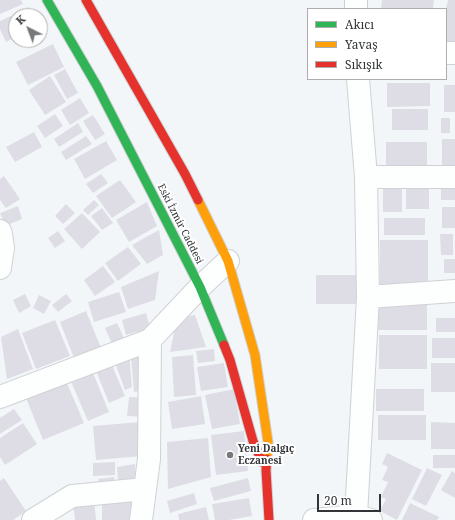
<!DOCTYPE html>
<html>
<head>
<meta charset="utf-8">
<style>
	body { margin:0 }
	#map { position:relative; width:455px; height:520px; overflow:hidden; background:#f2f6f9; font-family:"Noto Serif",serif }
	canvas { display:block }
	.legend { position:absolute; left:307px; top:8px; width:140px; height:72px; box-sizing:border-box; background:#fff; border:1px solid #adaeaf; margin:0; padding:5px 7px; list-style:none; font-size:12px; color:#323537 }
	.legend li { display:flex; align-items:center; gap:8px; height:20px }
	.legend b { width:20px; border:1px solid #adaeaf }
	.north { position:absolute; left:8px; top:8px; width:40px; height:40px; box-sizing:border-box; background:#fff; border:1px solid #adaeaf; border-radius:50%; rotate:318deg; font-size:11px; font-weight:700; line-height:16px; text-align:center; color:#323537 }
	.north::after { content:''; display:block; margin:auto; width:14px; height:18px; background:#75797b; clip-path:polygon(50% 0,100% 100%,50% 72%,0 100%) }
	.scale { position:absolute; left:317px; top:494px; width:64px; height:18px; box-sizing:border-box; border:2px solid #323537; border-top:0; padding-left:5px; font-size:12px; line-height:14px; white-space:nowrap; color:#323537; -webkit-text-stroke:3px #fff; paint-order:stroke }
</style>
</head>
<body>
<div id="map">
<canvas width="455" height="520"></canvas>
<ul class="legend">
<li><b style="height:5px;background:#30b455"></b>Akıcı</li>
<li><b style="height:5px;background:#ff9f0a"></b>Yavaş</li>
<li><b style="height:5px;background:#e5322d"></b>Sıkışık</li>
</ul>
<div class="north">K</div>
<div class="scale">20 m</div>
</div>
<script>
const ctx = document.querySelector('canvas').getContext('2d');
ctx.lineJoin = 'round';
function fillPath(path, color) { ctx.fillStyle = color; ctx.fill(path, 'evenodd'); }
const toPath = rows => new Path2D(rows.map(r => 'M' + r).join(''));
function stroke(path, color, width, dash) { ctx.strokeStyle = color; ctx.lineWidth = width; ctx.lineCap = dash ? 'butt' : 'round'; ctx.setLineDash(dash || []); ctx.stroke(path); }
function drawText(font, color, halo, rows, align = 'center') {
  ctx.font = font + ' "Noto Serif",serif'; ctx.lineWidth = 4; ctx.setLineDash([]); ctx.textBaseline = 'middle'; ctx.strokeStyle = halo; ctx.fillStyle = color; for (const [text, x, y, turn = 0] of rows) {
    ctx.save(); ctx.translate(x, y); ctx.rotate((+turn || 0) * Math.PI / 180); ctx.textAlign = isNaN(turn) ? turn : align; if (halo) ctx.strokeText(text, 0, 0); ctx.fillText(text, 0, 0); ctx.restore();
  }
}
fillPath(toPath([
	[0,0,21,0,23,4,0,14],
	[382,0,434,0,433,9,381,9],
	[448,0,455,0,455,46,446,44,446,9],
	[29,7,33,16,16,16,15,14],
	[11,16,16,26,16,37,6,42,0,29,0,21],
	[53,44,64,67,28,85,16,62],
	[65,69,78,93,67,99,54,75],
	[50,76,66,102,45,115,29,90],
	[387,83,430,83,430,106,387,107],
	[444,85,455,85,455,112,444,112],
	[80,98,89,113,70,125,61,110],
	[392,109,428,109,428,130,392,130],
	[55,114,63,126,45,138,37,126],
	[93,115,105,134,95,140,83,121],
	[441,118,450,118,450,133,441,133],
	[78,123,83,132,59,147,54,139],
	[34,132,42,147,15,162,6,147],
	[86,136,92,144,66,160,61,152],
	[442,139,455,139,455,167,442,167],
	[106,141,117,160,85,179,74,159],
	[386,142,427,142,427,165,386,165],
	[101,174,108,183,93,193,86,184],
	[4,176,20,199,6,208,0,200,0,179],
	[120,180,136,202,112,218,96,196],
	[441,181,455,181,455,200,441,200],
	[383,183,402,183,402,212,383,212],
	[406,185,429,185,429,209,406,209],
	[94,200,99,205,88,215,83,210],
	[147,202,157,226,129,242,116,220],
	[66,204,75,213,63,224,55,216],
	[18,206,22,219,5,226,0,213],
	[442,207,455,207,455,228,442,228],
	[102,208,113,223,102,230,91,216],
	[82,213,100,232,82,249,64,229],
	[384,218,425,218,425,235,384,235],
	[159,230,163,255,147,264,132,245],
	[58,231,65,241,55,248,48,238],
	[440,234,453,234,453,255,441,255],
	[380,240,428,240,428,288,380,288],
	[128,247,141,264,118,281,105,263],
	[444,259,455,259,455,273,444,273],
	[103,266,115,282,95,296,84,280],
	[159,271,155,300,128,309,121,287],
	[316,275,356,275,356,304,316,304],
	[119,292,126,312,94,322,88,302],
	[25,294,31,306,19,313,13,300],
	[66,294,72,301,58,312,52,305],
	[39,295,51,301,44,314,33,308],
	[379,302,427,302,427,330,378,330],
	[86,311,101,348,74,358,60,322],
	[146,313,150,328,126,335,122,320],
	[195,315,206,347,170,352,177,318],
	[436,318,455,318,455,332,436,332],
	[55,320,70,356,36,369,22,333],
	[117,323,124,338,112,344,105,328],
	[18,329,33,369,7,379,1,337],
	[379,335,427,335,427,369,379,369],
	[432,338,455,338,455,358,432,358],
	[214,349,215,361,198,363,196,351],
	[129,352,132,387,125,390,114,360],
	[145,354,148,390,134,392,131,356],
	[193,355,196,395,174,397,172,357],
	[224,363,228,387,201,391,197,367],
	[431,363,455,363,455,392,431,392],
	[112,365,125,396,109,403,96,371],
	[91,368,109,412,88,421,69,377],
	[66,381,84,423,43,440,26,398],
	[234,389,240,424,212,429,205,395],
	[376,389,424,389,424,411,376,411],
	[201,396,205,424,172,429,168,402],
	[129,397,150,398,149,417,127,416],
	[14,409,22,420,0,434,0,418],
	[378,415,426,415,426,440,378,440],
	[140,422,142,456,96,460,93,426],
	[431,422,455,423,455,449,431,449],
	[23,423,37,444,5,465,0,457,0,438],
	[244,431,248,471,216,475,211,435],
	[208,438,211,477,168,489,167,442],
	[387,453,422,470,397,520,380,511,386,499,381,497,388,482,382,480,388,467,382,464],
	[433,455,455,455,455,468,433,468],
	[115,462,115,475,93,476,93,463],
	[135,464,137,487,119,490,117,467],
	[427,468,442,475,426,506,412,499],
	[452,471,455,473,455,498,441,490],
	[114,477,116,489,99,491,98,479],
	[4,478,26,511,13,520,0,520,0,481],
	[248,478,251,491,214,501,210,488],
	[194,493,197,504,170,513,167,501],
	[102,497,133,497,133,520,102,520],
	[249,498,252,516,229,520,215,520,212,504],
	[94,499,96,520,75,520,73,502],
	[410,503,439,517,437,520,402,520],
	[206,507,209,520,179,520,178,514]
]), '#dedde6');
const street = toPath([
	[356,9,356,0],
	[446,53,455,53],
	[366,177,455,177],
	[0,231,1,234,3,248,0,268],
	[368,297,455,291],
	[0,397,150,340,200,287,228,261],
	[356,516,368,297,366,177,358,79],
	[33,520,72,496,145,489],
	[141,520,149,459,150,340],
	[314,520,356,516,371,520]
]);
const fast = toPath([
	[47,0,97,86,200,287,224,345]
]);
const slow = toPath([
	[198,200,228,261,255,355,268,442,267,459]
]);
const jam = toPath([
	[86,0,185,174,198,200],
	[224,345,230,360,253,441,262,462],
	[267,459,266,470,269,520]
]);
stroke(street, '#cfd2d4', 24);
stroke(fast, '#cfd2d4', 11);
stroke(slow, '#cfd2d4', 11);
stroke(jam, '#cfd2d4', 11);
stroke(street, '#fdfefe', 22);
stroke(fast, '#30b455', 9);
stroke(slow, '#ff9f0a', 9);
stroke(jam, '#e5322d', 9);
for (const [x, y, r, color] of [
	[230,455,4,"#75797b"]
]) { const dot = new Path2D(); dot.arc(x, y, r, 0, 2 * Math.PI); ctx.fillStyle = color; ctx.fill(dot); stroke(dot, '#fff', 1.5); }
drawText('10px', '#323537', '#fff', [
	["Eski İzmir Caddesi",180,224,63]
]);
drawText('bold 10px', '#323537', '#fff', [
	["Yeni Dalgıç",238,449],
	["Eczanesi",238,461]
], 'left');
</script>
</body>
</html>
